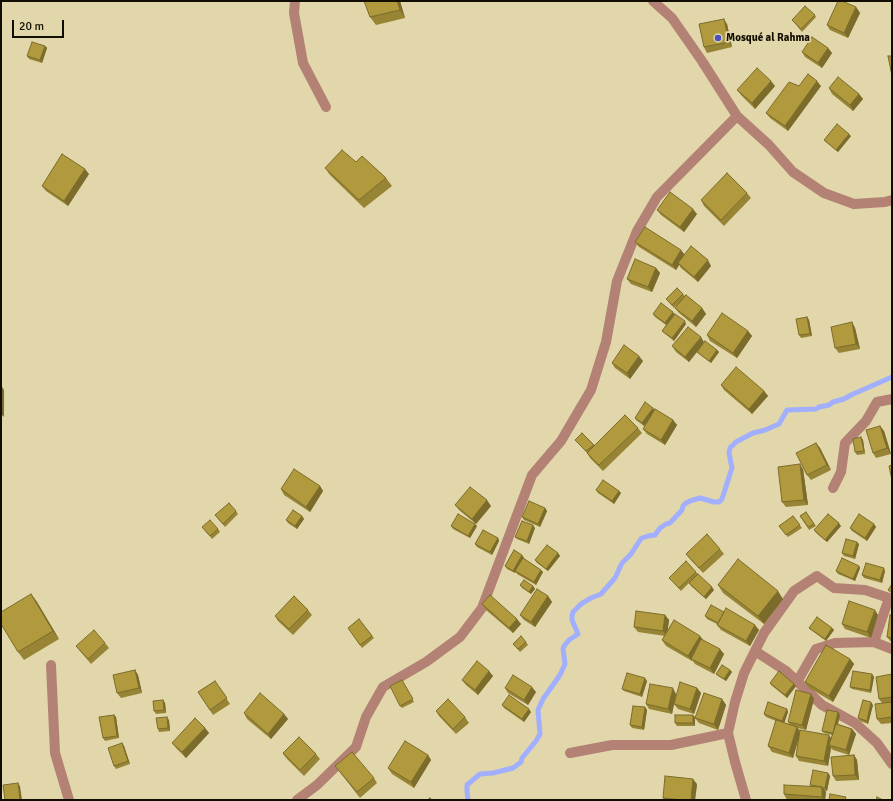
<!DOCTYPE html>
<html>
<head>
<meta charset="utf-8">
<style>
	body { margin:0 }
	#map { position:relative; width:893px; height:801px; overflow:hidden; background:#e2d7ab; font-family:Signika,sans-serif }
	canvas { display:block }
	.frame { position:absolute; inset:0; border:2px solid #110d01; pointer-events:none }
	.scale { position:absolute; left:12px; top:20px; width:52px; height:18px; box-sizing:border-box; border:2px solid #110d01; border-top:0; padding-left:5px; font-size:12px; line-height:14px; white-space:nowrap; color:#110d01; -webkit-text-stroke:3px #e2d7ab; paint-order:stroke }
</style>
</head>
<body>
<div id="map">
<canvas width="893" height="801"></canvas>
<div class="frame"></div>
<div class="scale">20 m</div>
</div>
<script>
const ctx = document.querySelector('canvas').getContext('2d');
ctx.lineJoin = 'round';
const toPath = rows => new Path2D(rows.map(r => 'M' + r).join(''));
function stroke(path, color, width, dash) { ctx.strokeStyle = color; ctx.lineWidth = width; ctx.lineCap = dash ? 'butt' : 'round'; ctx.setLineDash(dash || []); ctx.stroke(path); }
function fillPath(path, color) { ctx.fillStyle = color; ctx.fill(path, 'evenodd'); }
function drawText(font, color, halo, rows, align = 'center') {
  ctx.font = font + ' Signika,sans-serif'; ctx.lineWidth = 3.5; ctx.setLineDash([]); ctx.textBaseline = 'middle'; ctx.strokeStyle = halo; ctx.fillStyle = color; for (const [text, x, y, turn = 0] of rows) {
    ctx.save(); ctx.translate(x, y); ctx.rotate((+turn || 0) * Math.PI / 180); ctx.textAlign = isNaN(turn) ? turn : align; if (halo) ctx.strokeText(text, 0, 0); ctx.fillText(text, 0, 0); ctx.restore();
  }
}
stroke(toPath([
	[468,800,467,791,467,785,480,774,493,773,513,768,521,762,522,758,536,741,540,734,538,710,543,699,560,675,565,664,563,649,564,646,569,640,578,634,572,620,572,616,573,612,581,604,591,598,601,594,615,578,622,563,631,554,640,540,642,538,648,536,655,535,660,528,666,524,670,523,682,510,683,506,686,503,690,501,700,498,714,502,719,502,722,499,731,471,732,468,729,453,730,448,736,442,753,433,765,430,779,424,787,410,816,409,819,407,829,405,833,402,844,399,851,395,892,377]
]), '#a1affe', 5);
stroke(toPath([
	[295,1,294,13,303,63,326,107],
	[653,1,672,18,702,61,737,116,769,145,793,172,824,193,854,204,885,202,892,200],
	[833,488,841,472,845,443,866,421,877,402,892,399],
	[755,651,786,671,822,705,855,723,877,743,892,764],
	[51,665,55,753,69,800],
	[797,682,816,649,835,643,874,642,892,649],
	[570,753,612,745,671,745,728,733],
	[297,800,317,785,356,747,366,717,383,687,426,662,460,637,482,608,532,475,561,441,591,390,606,342,617,281,637,231,657,197,737,116],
	[746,800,735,762,728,733,735,702,744,673,764,633,794,591,817,576,834,588,865,590,889,598,874,642]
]), '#b38275', 10);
fillPath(toPath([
	[364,1,400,1,405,18,376,25,370,17],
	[856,7,860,13,848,38,830,30,827,25],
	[815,15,816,17,802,32,792,20],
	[727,24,732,47,707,53,704,47],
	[45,46,47,48,42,63,29,59,27,56],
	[828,48,832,53,822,68,805,57,802,52],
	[775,86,755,109,741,95,737,90],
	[799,86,821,86,788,131,770,118,766,113],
	[829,88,859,94,863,99,853,111,832,94],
	[851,136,838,152,826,142,824,140],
	[356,162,386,178,392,186,364,208,330,175,325,168],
	[89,174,68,206,46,191,42,186],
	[747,193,751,198,724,226,704,206,701,200],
	[657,210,697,214,684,232,661,215],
	[635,242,684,255,711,266,698,282,681,268,679,265,676,270,639,247],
	[656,268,660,273,652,292,631,284,627,279],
	[683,294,685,296,702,308,706,314,696,327,679,313,675,308,680,302,674,308,666,299],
	[653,314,675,315,671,320,686,324,674,341,664,333,662,331,666,325,655,317],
	[807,317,809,320,812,336,801,338,799,335],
	[852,322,855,328,860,349,839,353,835,348],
	[748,331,752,336,737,358,710,341,707,335],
	[704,342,719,352,711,363,699,354,697,352,702,346,689,362,676,352,672,346],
	[643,361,630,379,615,368,612,363],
	[721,385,764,391,768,396,752,414,724,390],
	[655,410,673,420,677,425,665,445,647,434,643,429,651,417,644,426,636,420,635,418],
	[880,426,884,431,891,454,876,458,873,453],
	[638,428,642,433,603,471,590,458,587,453,575,440,582,433,594,445],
	[861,437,863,440,865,454,857,455,855,452],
	[816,443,820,448,831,470,811,480,807,475],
	[803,469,808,505,786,507,782,502],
	[320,486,323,491,310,512,284,495,281,489],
	[596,490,619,491,621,493,614,504,598,493],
	[455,505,491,506,476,524,459,510],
	[545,508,547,511,540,527,524,520,522,517],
	[236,511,238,514,225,527,215,515],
	[806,512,816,526,809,530,800,516],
	[302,516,304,519,297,529,288,523,286,520],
	[793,516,802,528,788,537,779,526],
	[874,524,876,527,867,541,852,531,850,528],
	[451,526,477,526,470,538,453,529],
	[841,526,827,542,816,533,814,530],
	[202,527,218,529,220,532,212,539],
	[535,528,529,544,517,539,515,537],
	[498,538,499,541,492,555,477,547,475,544],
	[859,544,855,559,844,556,842,553],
	[720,549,724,554,703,573,690,559,686,554],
	[558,553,560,556,548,571,537,563,535,560],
	[522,555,524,558,524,559,543,572,536,585,517,574,516,572,515,573,507,569,505,566],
	[859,566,860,568,855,581,838,574,836,571],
	[885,571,882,583,864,578,862,575],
	[696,572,698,574,681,591,669,578],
	[689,583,714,590,706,599,691,586],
	[520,585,533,586,535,589,531,594,522,588],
	[718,585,783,599,764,624,723,593],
	[31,594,37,602,59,639,24,660,18,652],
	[548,596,552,602,535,627,524,620,520,615],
	[482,604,521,624,513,633,486,610],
	[308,610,312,615,293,635,278,621,275,616],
	[665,615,669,620,667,632,703,641,724,654,714,674,695,664,692,660,692,661,666,646,662,640,665,636,638,632,634,627],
	[878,615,871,638,845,629,842,624],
	[892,615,892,642,891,642,887,637],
	[705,616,759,630,750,646,721,630,717,625,717,624,707,619],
	[359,619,374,638,362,648,348,628],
	[809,628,832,628,834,630,826,641,811,630],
	[526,642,528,645,520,652,513,644],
	[105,643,109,648,91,664,80,651,76,646],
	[850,659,854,664,833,702,809,688,805,682],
	[135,670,138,675,142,693,121,698,117,693],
	[730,670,732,672,726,681,718,676,716,674],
	[872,674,874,677,871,693,852,689,850,687],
	[892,674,892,723,881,724,877,719,882,703,879,699],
	[493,676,478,695,466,685,462,680],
	[402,680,414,702,402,708,400,706],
	[215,681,230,704,213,715,198,692],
	[647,681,642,697,624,691,622,689],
	[770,683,796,686,787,698,771,685],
	[505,688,536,692,528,705,508,693],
	[697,688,701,693,694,714,678,709,674,704,672,714,649,709,646,704,676,694,675,700],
	[811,694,814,699,806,730,798,728,800,731,831,738,832,735,824,733,822,731,838,712,840,715,838,724,852,729,856,734,849,755,854,755,857,760,859,780,836,781,833,776,849,755,833,750,831,748,828,766,799,761,796,756,799,738,793,758,772,752,768,746,776,721,766,717,764,714,787,709,788,712,784,723,790,725,788,722],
	[722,699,726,705,718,730,699,723,695,718],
	[163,700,165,703,166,713,156,714,154,711],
	[502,705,531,712,524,722,504,708],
	[873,705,868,724,860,721,858,718],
	[645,707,647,710,644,730,632,728,630,725],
	[436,711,465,717,469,723,456,734,439,716],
	[244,713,284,714,288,719,271,739,247,719],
	[114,715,116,717,119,738,105,741,103,738],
	[695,717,695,726,677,726,675,723],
	[169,720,170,731,159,732,158,729],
	[205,728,209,733,186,758,176,748,172,743],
	[122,743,124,746,130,764,116,769,114,766],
	[283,754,316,754,320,759,304,776,287,759],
	[428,755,431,760,414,788,392,774,388,768],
	[335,766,374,778,377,783,360,798],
	[828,773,830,776,827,791,825,791,826,792,825,800,787,800,784,794,811,787,810,785],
	[697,784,695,800,664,800,663,798]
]), '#978434');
fillPath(toPath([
	[397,1,400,1,405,18,400,10],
	[856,7,860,13,848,38,844,33],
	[724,19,727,24,732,47,729,42],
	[45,46,47,48,42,63,40,60],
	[828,48,832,53,822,68,818,63],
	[771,81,775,86,755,109,752,103],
	[817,81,821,86,788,131,785,126],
	[859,94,863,99,853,111,850,105],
	[849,134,851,136,838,152,836,150],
	[85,169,89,174,68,206,64,201],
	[693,209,697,214,684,232,680,227],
	[681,250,685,255,678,263,679,265,676,270,672,265],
	[708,260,711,266,698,282,694,277],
	[656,268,660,273,652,292,648,287],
	[702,308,706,314,696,327,692,321],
	[673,312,675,315,667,326,665,323],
	[807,317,809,320,812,336,810,334],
	[685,321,686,324,674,341,672,338],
	[852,322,855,328,860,349,856,344],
	[748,331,752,336,737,358,733,353],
	[701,337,704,342,689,362,685,357],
	[717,350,719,352,711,363,709,361],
	[639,356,643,361,630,379,627,373],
	[1,385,4,390,4,417,1,414],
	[764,391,768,396,752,414,749,409],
	[653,408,655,410,644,426,642,423],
	[673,420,677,425,665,445,661,440],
	[880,426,884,431,891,454,887,448],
	[861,437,863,440,865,454,864,451],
	[816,443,820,448,831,470,827,465],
	[800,464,803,469,808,505,804,500],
	[320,486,323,491,310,512,306,507],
	[619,491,621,493,614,504,612,501],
	[487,500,491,506,476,524,472,519],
	[545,508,547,511,540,527,538,524],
	[302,516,304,519,297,529,295,526],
	[839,523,841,526,827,542,825,540],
	[475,524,477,526,470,538,468,536],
	[874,524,876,527,867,541,865,538],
	[533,525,535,528,529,544,527,541],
	[498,538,499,541,492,555,490,552],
	[857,542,859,544,855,559,853,556],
	[558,553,560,556,548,571,546,569],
	[522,555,524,558,515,573,513,571],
	[859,566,860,568,855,581,853,579],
	[884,568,885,571,882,583,880,580],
	[541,570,543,572,536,585,534,582],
	[533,586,535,589,531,594,529,592],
	[712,587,714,590,706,599,704,597],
	[778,591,783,599,764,624,758,616],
	[31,594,37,602,59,639,53,631],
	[548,596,552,602,535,627,531,622],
	[875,610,878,615,871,638,867,632],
	[665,615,669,620,667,636,663,631],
	[517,619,521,624,513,633,509,628],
	[755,625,759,630,750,646,746,641],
	[832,628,834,630,826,641,825,639],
	[700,636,704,641,691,659,692,660,692,661,688,656],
	[720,649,724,654,714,674,710,668],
	[850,659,854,664,833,702,829,696],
	[135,670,138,675,142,693,139,688],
	[730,670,732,672,726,681,724,679],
	[489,671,493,676,478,695,475,690],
	[872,674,874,677,871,693,870,690],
	[645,678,647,681,642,697,640,694],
	[794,684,796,686,787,698,785,695],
	[532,687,536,692,528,705,524,700],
	[673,688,676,694,672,714,668,709],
	[697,688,701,693,694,714,690,709],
	[811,694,814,699,806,730,802,725],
	[722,699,726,705,718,730,714,724],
	[163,700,165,703,166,713,164,710],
	[871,702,873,705,868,724,867,721],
	[645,707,647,710,644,730,642,727],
	[529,709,531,712,524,722,522,719],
	[787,709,788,712,784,724,782,721],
	[838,712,840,715,835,736,833,733],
	[284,714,288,719,271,739,268,734],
	[114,715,116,717,119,738,117,736],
	[693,715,695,717,695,726,693,723],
	[167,717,169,720,170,731,168,728],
	[797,727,800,732,793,758,789,753],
	[205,728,209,733,186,758,182,752],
	[852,729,856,734,849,755,846,750],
	[829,735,833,741,829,745,831,748,828,766,824,761],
	[122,743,124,746,130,764,128,761],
	[428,755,431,760,414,788,411,782],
	[854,755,857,760,859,780,855,775],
	[828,773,830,776,827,791,825,788],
	[693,779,697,784,695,800,691,800],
	[18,783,20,786,22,800,20,800],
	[822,787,826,792,825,800,824,800,822,797]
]), '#7b6c2b');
const building = toPath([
	[364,1,397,1,400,10,370,17,364,1],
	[838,1,842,1,856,7,844,33,827,25,838,1],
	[805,6,815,15,801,29,792,20,805,6],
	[724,19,729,42,704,47,699,24,724,19],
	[812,37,828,48,818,63,802,52,812,37],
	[32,42,45,46,40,60,27,56,32,42],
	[888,56,892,56,892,76,888,56],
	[757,68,771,81,752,103,737,90,757,68],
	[808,74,817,81,785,126,766,113,789,82,799,86,808,74],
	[838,77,859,94,850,105,829,88,838,77],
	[837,124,849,134,836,150,824,140,837,124],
	[342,150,356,162,362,156,386,178,359,200,325,168,342,150],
	[62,154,85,169,64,201,42,186,62,154],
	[727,173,747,193,721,220,701,200,727,173],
	[670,192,693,209,680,227,657,210,670,192],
	[645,227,681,250,672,265,635,242,645,227],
	[691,246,708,260,694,277,678,263,691,246],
	[635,259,656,268,648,287,627,279,635,259],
	[677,288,683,294,672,305,666,299,677,288],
	[686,295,702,308,692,321,675,308,686,295],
	[661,303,673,312,665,323,653,314,661,303],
	[722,313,748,331,733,353,707,335,722,313],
	[675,314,685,321,672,338,662,331,675,314],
	[807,317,810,334,799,335,796,319,807,317],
	[852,322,856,344,835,348,831,327,852,322],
	[688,327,701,337,685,357,672,346,688,327],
	[705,341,717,350,709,361,697,352,705,341],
	[624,345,639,356,627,373,612,363,624,345],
	[736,367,764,391,749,409,721,385,736,367],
	[645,402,653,408,642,423,635,418,645,402],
	[655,409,673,420,661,440,643,429,655,409],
	[625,415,638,428,599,465,587,453,625,415],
	[880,426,887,448,873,453,866,430,880,426],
	[582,433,594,445,586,451,575,440,582,433],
	[861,437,864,451,855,452,853,439,861,437],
	[816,443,827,465,807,475,796,453,816,443],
	[800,464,804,500,782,502,778,467,800,464],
	[892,465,892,480,889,466,892,465],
	[294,469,320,486,306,507,281,489,294,469],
	[603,480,619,491,612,501,596,490,603,480],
	[470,487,487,500,472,519,455,505,470,487],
	[529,501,545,508,538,524,522,517,529,501],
	[229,503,236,511,223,524,215,515,229,503],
	[293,510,302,516,295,526,286,520,293,510],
	[806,512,814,524,808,527,800,516,806,512],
	[458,514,475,524,468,536,451,526,458,514],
	[828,514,839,523,825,540,814,530,828,514],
	[859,514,874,524,865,538,850,528,859,514],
	[793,516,800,525,786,535,779,526,793,516],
	[210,520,218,529,210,536,202,527,210,520],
	[522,521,533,525,527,541,515,537,522,521],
	[483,530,498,538,490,552,475,544,483,530],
	[707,534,720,549,699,568,686,554,707,534],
	[846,539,857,542,853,556,842,553,846,539],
	[547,545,558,553,546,569,535,560,547,545],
	[514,550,522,555,513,571,505,566,514,550],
	[523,558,541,570,534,582,515,571,523,558],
	[842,558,859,566,853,579,836,571,842,558],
	[738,559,778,591,758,616,718,585,738,559],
	[686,561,696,572,679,588,669,578,686,561],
	[866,563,884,568,880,580,862,575,866,563],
	[698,574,712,587,704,597,689,583,698,574],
	[524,580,533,586,529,592,520,585,524,580],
	[892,584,892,593,888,590,892,584],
	[537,589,548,596,531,622,520,615,537,589],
	[31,594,53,631,18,652,1,624,1,612,31,594],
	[490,595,517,619,509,628,482,604,490,595],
	[294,596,308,610,289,629,275,616,294,596],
	[849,601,875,610,867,632,842,624,849,601],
	[711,605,724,612,718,623,705,616,711,605],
	[726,608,755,625,746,641,717,625,726,608],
	[636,611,665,615,663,631,634,627,636,611],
	[890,615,892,615,892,638,887,637,890,615],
	[817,617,832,628,825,639,809,628,817,617],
	[359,619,372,636,360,645,348,628,359,619],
	[674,620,700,636,688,656,662,640,674,620],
	[94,630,105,643,88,659,76,646,94,630],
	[521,636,526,642,518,649,513,644,521,636],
	[701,639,720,649,710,668,691,659,701,639],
	[826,645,850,659,829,696,805,682,826,645],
	[477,661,489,671,475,690,462,680,477,661],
	[722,665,730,670,724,679,716,674,722,665],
	[135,670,139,688,117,693,113,675,135,670],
	[779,671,794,684,785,695,770,683,779,671],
	[853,671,872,674,870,690,850,687,853,671],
	[627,673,645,678,640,694,622,689,627,673],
	[892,674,892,697,879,699,876,677,892,674],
	[513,675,532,687,524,700,505,688,513,675],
	[402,680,413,699,400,706,390,686,402,680],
	[215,681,227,698,210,710,198,692,215,681],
	[680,682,697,688,690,709,674,704,680,682],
	[650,684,673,688,668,709,646,704,650,684],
	[796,690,811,694,802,725,788,722,796,690],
	[260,693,284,714,268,734,244,713,260,693],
	[704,693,722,699,714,724,695,718,704,693],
	[509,695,529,709,522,719,502,705,509,695],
	[448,699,465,717,453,729,436,711,448,699],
	[163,700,164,710,154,711,153,701,163,700],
	[863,700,871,702,867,721,858,718,863,700],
	[768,702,787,709,782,721,764,714,768,702],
	[892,702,892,717,877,719,875,704,892,702],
	[633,706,645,707,642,727,630,725,633,706],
	[827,710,838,712,833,733,822,731,827,710],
	[114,715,117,736,103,738,99,717,114,715],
	[675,715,693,715,693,723,675,723,675,715],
	[167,717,168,728,158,729,156,718,167,717],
	[195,718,205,728,182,752,172,743,195,718],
	[776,720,797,727,789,753,768,746,776,720],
	[836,724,852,729,846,750,829,745,836,724],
	[800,730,829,735,824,761,796,756,800,730],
	[299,737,316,754,300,770,283,753,299,737],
	[405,741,428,755,411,782,388,768,405,741],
	[122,743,128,761,114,766,108,748,122,743],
	[352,752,374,778,357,792,335,766,352,752],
	[854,755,855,775,833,776,831,757,854,755],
	[813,770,828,773,825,788,822,788,822,787,810,785,813,770],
	[665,776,693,779,691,800,682,800,663,798,665,776],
	[18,783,20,800,5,800,3,785,18,783],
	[784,785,822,787,822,797,784,794,784,785],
	[830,794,846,797,845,800,829,800,830,794],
	[877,797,883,800,876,800,877,797],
	[430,798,432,800,427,800,430,798]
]);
fillPath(building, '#b09a3d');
stroke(building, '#7b6c2b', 1);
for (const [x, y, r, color] of [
	[718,38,4,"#4a4fc5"]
]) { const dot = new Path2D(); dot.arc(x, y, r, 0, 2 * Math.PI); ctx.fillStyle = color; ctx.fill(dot); stroke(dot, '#e2d7ab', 1.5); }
drawText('bold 11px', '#110d01', '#e2d7ab', [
	["Mosqué al Rahma",726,38]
], 'left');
</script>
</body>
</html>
